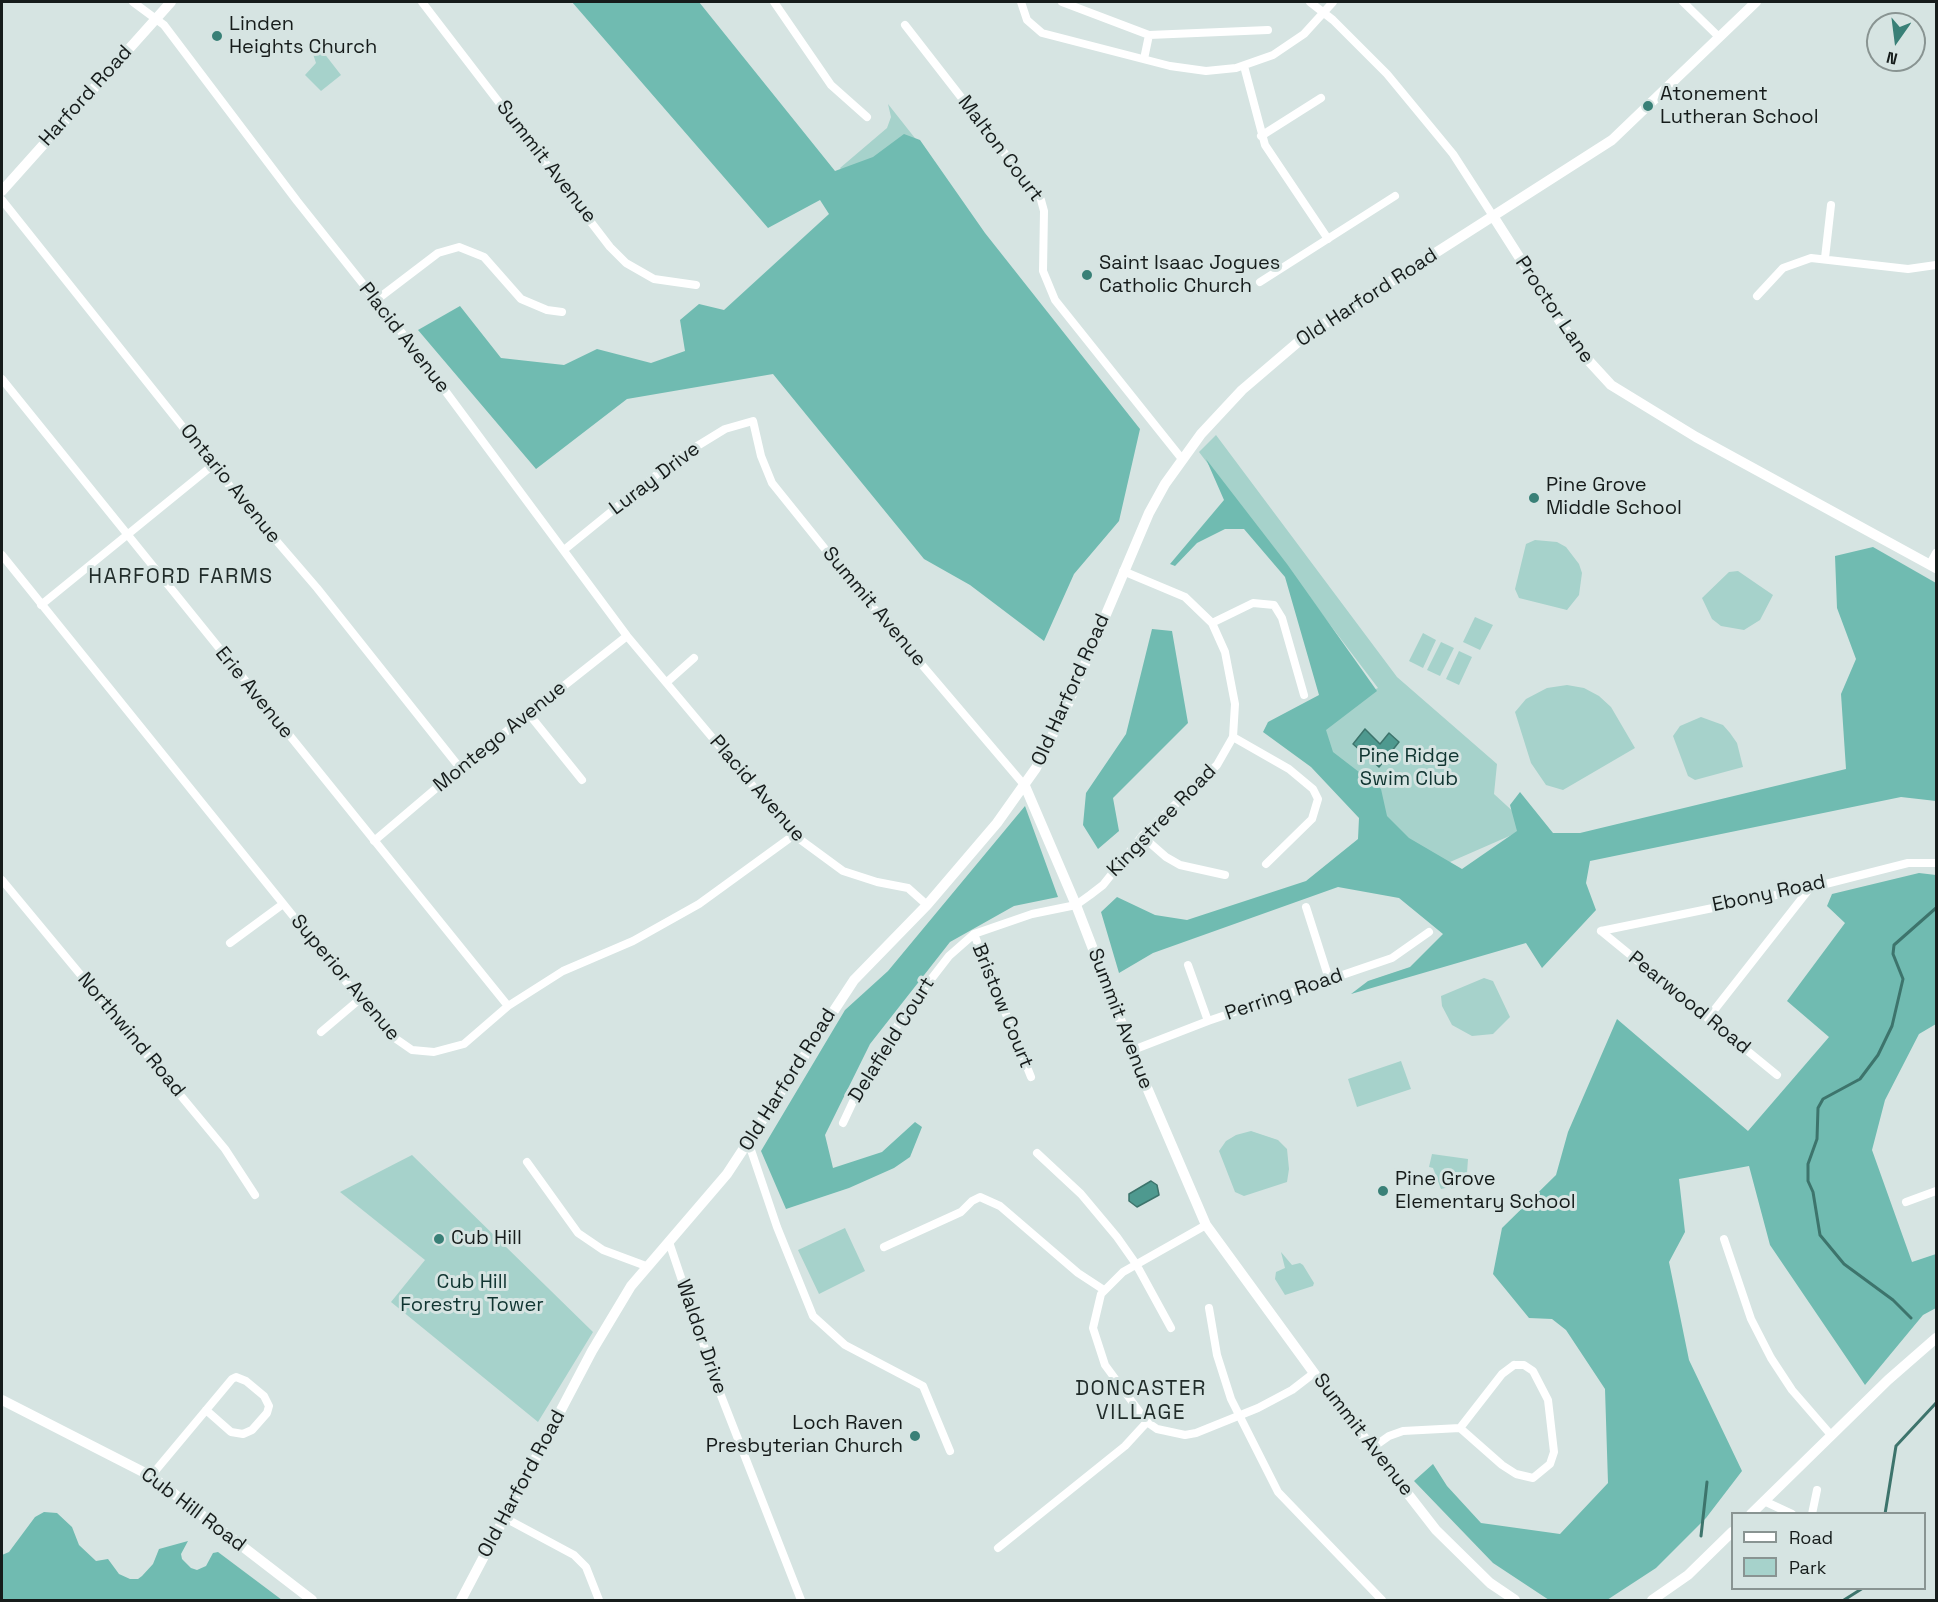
<!DOCTYPE html>
<html>
<head>
<meta charset="utf-8">
<style>
	body { margin:0 }
	#map { position:relative; width:1938px; height:1602px; overflow:hidden; background:#d6e4e2; font-family:"Space Grotesk",sans-serif }
	canvas { display:block }
	.frame { position:absolute; inset:0; border:3px solid #161c1b; pointer-events:none }
	.legend { position:absolute; left:1731px; top:1512px; width:195px; height:78px; box-sizing:border-box; background:#d6e4e2; border:2px solid #899492; margin:0; padding:8px 10px; list-style:none; font-size:18px; color:#161c1b }
	.legend li { display:flex; align-items:center; gap:12px; height:30px }
	.legend b { width:30px; border:2px solid #899492 }
	.north { position:absolute; left:1866px; top:12px; width:60px; height:60px; box-sizing:border-box; background:#d6e4e2; border:2px solid #899492; border-radius:50%; rotate:194deg; font-size:16px; font-weight:700; line-height:24px; text-align:center; color:#161c1b }
	.north::after { content:''; display:block; margin:auto; width:21px; height:27px; background:#398077; clip-path:polygon(50% 0,100% 100%,50% 72%,0 100%) }
</style>
</head>
<body>
<div id="map">
<canvas width="1938" height="1602"></canvas>
<div class="frame"></div>
<ul class="legend">
<li><b style="height:8px;background:#fff"></b>Road</li>
<li><b style="height:16px;background:#a6d2cb"></b>Park</li>
</ul>
<div class="north">N</div>
</div>
<script>
const ctx = document.querySelector('canvas').getContext('2d');
ctx.lineJoin = 'round';
function fillPath(path, color) { ctx.fillStyle = color; ctx.fill(path, 'evenodd'); }
const toPath = rows => new Path2D(rows.map(r => 'M' + r).join(''));
function stroke(path, color, width, dash) { ctx.strokeStyle = color; ctx.lineWidth = width; ctx.lineCap = dash ? 'butt' : 'round'; ctx.setLineDash(dash || []); ctx.stroke(path); }
function drawText(font, color, halo, rows, align = 'center') {
  ctx.font = font + ' "Space Grotesk",sans-serif'; ctx.lineWidth = 6; ctx.setLineDash([]); ctx.textBaseline = 'middle'; ctx.strokeStyle = halo; ctx.fillStyle = color; for (const [text, x, y, turn = 0] of rows) {
    ctx.save(); ctx.translate(x, y); ctx.rotate((+turn || 0) * Math.PI / 180); ctx.textAlign = isNaN(turn) ? turn : align; if (halo) ctx.strokeText(text, 0, 0); ctx.fillText(text, 0, 0); ctx.restore();
  }
}
fillPath(toPath([
	[320,48,341,75,321,91,305,75,316,63,313,54],
	[888,104,922,147,864,199,840,168,887,128,891,117],
	[1216,435,1397,677,1497,764,1494,794,1530,827,1434,869,1274,734,1378,688,1199,452],
	[1535,540,1557,542,1566,547,1579,564,1582,573,1579,595,1567,610,1519,598,1515,589,1526,544],
	[1738,571,1773,595,1760,620,1744,630,1721,626,1712,619,1702,598,1729,572],
	[1475,617,1493,625,1480,650,1463,642],
	[1423,633,1436,640,1423,668,1409,661],
	[1441,642,1454,648,1440,676,1427,670],
	[1459,651,1472,657,1459,685,1446,679],
	[1567,685,1584,688,1599,696,1611,707,1635,748,1563,790,1546,785,1531,763,1515,712,1526,699,1547,688],
	[1701,717,1723,725,1730,733,1737,743,1743,767,1695,780,1688,776,1673,736,1680,726],
	[1484,978,1493,981,1510,1017,1493,1034,1472,1036,1452,1025,1442,1006,1441,996],
	[1401,1061,1411,1089,1357,1107,1348,1079],
	[1251,1131,1278,1140,1287,1149,1289,1169,1287,1182,1244,1196,1235,1192,1219,1151,1226,1141,1236,1135],
	[1432,1154,1468,1159,1467,1173,1454,1172,1450,1187,1441,1189,1433,1168,1429,1167],
	[412,1155,593,1332,538,1422,391,1302,425,1260,340,1192],
	[845,1228,865,1271,819,1294,798,1250],
	[1281,1252,1292,1265,1300,1263,1303,1265,1314,1283,1313,1286,1285,1295,1275,1279,1276,1272,1285,1268]
]), '#a6d2cb');
fillPath(toPath([
	[572,2,699,2,835,171,873,157,904,134,920,140,985,233,1140,429,1119,521,1074,574,1044,641,970,585,924,559,773,374,627,399,536,469,418,330,460,306,501,358,564,365,597,349,651,363,685,351,680,320,699,304,724,310,829,214,820,200,768,228],
	[1206,459,1287,564,1377,691,1326,730,1333,752,1381,789,1387,816,1409,838,1462,869,1517,831,1510,805,1520,792,1553,833,1580,833,1846,769,1841,694,1856,659,1837,608,1835,556,1873,547,1936,583,1936,801,1901,797,1590,861,1586,883,1596,910,1542,968,1526,943,1351,994,1368,981,1410,967,1443,934,1399,898,1338,887,1153,953,1119,973,1101,912,1117,897,1155,915,1187,920,1306,881,1358,839,1359,818,1311,767,1263,732,1268,722,1319,695,1285,577,1244,529,1225,529,1197,543,1175,566,1170,564,1224,500],
	[1152,629,1172,631,1188,723,1113,798,1119,831,1098,849,1083,825,1086,793,1126,734],
	[1025,806,1058,897,1014,906,950,942,870,1044,825,1135,833,1168,882,1152,915,1122,922,1127,910,1157,894,1168,849,1188,786,1209,761,1151,845,1010,888,971],
	[1919,873,1936,875,1936,1024,1919,1034,1885,1100,1872,1150,1912,1262,1936,1254,1936,1308,1923,1315,1865,1385,1770,1245,1749,1166,1679,1179,1685,1232,1669,1262,1689,1360,1742,1471,1706,1518,1656,1568,1607,1600,1549,1600,1493,1563,1414,1481,1433,1464,1447,1486,1481,1523,1560,1534,1608,1483,1605,1389,1566,1330,1552,1319,1529,1318,1493,1274,1502,1228,1556,1175,1568,1132,1617,1019,1748,1131,1829,1037,1787,1001,1845,923,1827,906,1832,894],
	[44,1512,57,1513,72,1527,79,1545,96,1561,108,1559,119,1574,130,1579,138,1579,142,1576,153,1564,159,1549,188,1541,181,1554,182,1559,191,1568,197,1570,206,1566,213,1553,218,1552,282,1600,2,1600,2,1555,9,1552,35,1517]
]), '#70bbb1');
const water = toPath([
	[1365,729,1380,744,1389,733,1399,742,1379,767,1353,744,1365,729],
	[1151,1181,1157,1185,1159,1195,1137,1207,1129,1201,1129,1194,1151,1181]
]);
fillPath(water, '#4e998f');
stroke(water, '#3d746c', 1.5);
stroke(toPath([
	[1911,1318,1893,1300,1844,1264,1820,1235,1813,1192,1808,1181,1808,1164,1817,1139,1818,1108,1823,1099,1860,1079,1878,1055,1892,1026,1903,979,1893,954,1894,945,1936,908],
	[1885,1514,1896,1446,1936,1403],
	[1701,1536,1707,1482],
	[1844,1600,1863,1588]
]), '#3d746c', 3);
stroke(toPath([
	[133,2,164,25,297,201,406,338,627,636,794,835,843,871,877,882,908,888,927,905],
	[422,2,610,247,626,263,654,279,696,285],
	[774,2,831,85,867,117],
	[1021,2,1027,20,1042,33,1170,66,1206,71,1236,68,1273,55,1304,34,1333,2],
	[1062,2,1149,35,1268,30],
	[1310,2,1333,20,1387,74,1453,154,1493,216],
	[1683,2,1718,36],
	[905,25,1041,200,1044,211,1043,271,1055,300,1182,459],
	[1144,59,1149,35],
	[1244,66,1265,145,1328,239],
	[1261,136,1321,98],
	[2,200,237,495,317,588,460,768],
	[1825,258,1831,205],
	[1260,282,1395,196],
	[1757,296,1783,268,1811,258,1908,269,1936,265],
	[375,301,438,253,459,247,484,257,521,299,547,310,562,312],
	[2,379,508,1006],
	[564,550,676,459,725,429,753,421,761,456,772,483,854,585,1025,786],
	[2,555,360,999,389,1034,412,1050,434,1052,464,1044,508,1006,563,971,633,941,699,904,794,835],
	[1930,564,1936,553],
	[1123,571,1185,597,1212,623,1253,603,1274,605,1282,618,1304,695],
	[41,605,213,465],
	[667,682,694,658],
	[528,713,582,780],
	[1233,737,1289,769,1313,789,1318,799,1312,819,1266,864],
	[1142,836,1166,857,1180,865,1225,875],
	[374,841,460,768,627,636],
	[2,880,225,1149,255,1195],
	[1306,907,1329,979],
	[1601,931,1810,888,1908,863,1936,863],
	[1601,931,1777,1075],
	[974,934,1031,1077],
	[230,943,283,904],
	[1188,965,1208,1021],
	[1708,1018,1810,888],
	[321,1032,360,999],
	[1133,1050,1208,1021,1392,958,1429,932],
	[843,1123,858,1091,905,1013,949,956,974,934,1032,914,1076,905,1090,895,1103,885,1142,836,1217,765,1233,737,1235,704,1225,652,1212,623],
	[746,1147,751,1150,777,1227,813,1316,845,1345,923,1386,950,1451],
	[1037,1153,1081,1194,1117,1237,1136,1264,1171,1328],
	[527,1162,578,1233,603,1250,646,1266],
	[1906,1202,1936,1191],
	[1206,1225,1123,1272,1101,1294,1093,1328,1105,1365,1147,1422,1157,1429,1185,1435,1196,1433,1258,1408,1292,1390,1314,1373],
	[1724,1239,1751,1319,1771,1358,1792,1390,1831,1435],
	[669,1242,720,1393,801,1600],
	[884,1247,961,1212,972,1201,980,1197,1000,1206,1078,1273,1104,1290],
	[1209,1308,1217,1355,1231,1399,1278,1492,1382,1600],
	[1514,1365,1524,1365,1533,1371,1548,1400,1554,1452,1550,1464,1533,1478,1516,1474,1502,1465,1460,1428,1502,1374,1514,1365],
	[1372,1448,1389,1436,1403,1431,1460,1428],
	[151,1476,232,1379,236,1377,246,1381,264,1396,269,1406,267,1413,252,1430,243,1434,231,1432,206,1410],
	[1764,1501,1792,1514],
	[1812,1514,1817,1490],
	[505,1518,574,1555,586,1567,599,1600],
	[998,1548,1125,1446,1147,1422]
]), '#fff', 8);
stroke(toPath([
	[2,191,171,2],
	[1493,216,1577,348,1611,385,1696,437,1936,568],
	[1025,786,1076,905,1142,1076,1206,1225,1314,1373,1436,1530,1490,1583,1515,1600],
	[2,1400,151,1476,312,1600],
	[1751,1514,1888,1380,1936,1338],
	[461,1600,592,1351,631,1286,727,1174,854,980,927,905,997,823,1036,768,1068,704,1149,513,1165,484,1201,434,1242,390,1304,337,1612,140,1756,2],
	[1652,1600,1688,1575,1732,1532]
]), '#fff', 10);
for (const [x, y, r, color] of [
	[217,36,6,"#398077"],
	[1648,106,6,"#398077"],
	[1087,275,6,"#398077"],
	[1534,498,6,"#398077"],
	[1383,1191,6,"#398077"],
	[439,1239,6,"#398077"],
	[915,1436,6,"#398077"]
]) { const dot = new Path2D(); dot.arc(x, y, r, 0, 2 * Math.PI); ctx.fillStyle = color; ctx.fill(dot); stroke(dot, '#d6e4e2', 2); }
drawText('20px', '#161c1b', '#d6e4e2', [
	["Linden",229,25],
	["Heights Church",229,48],
	["Atonement",1660,95],
	["Lutheran School",1660,118],
	["Saint Isaac Jogues",1099,264],
	["Catholic Church",1099,287],
	["Pine Grove",1546,486],
	["Middle School",1546,509],
	["Pine Grove",1395,1180],
	["Elementary School",1395,1203],
	["Cub Hill",451,1239],
	["Loch Raven",903,1424,"right"],
	["Presbyterian Church",903,1447,"right"]
], 'left');
drawText('20px', '#161c1b', '#d6e4e2', [
	["Harford Road",86,96,-48],
	["Malton Court",1000,149,53],
	["Summit Avenue",546,162,52],
	["Old Harford Road",1367,298,-33],
	["Proctor Lane",1554,310,56],
	["Placid Avenue",404,338,52],
	["Luray Drive",655,479,-37],
	["Ontario Avenue",230,484,51],
	["Summit Avenue",874,607,50],
	["Old Harford Road",1071,690,-66],
	["Erie Avenue",254,693,51],
	["Montego Avenue",500,737,-39],
	["Placid Avenue",757,789,49],
	["Kingstree Road",1162,821,-46],
	["Ebony Road",1769,894,-12],
	["Superior Avenue",345,978,50],
	["Perring Road",1284,995,-19],
	["Pearwood Road",1689,1003,39],
	["Bristow Court",1002,1006,68],
	["Summit Avenue",1120,1019,69],
	["Northwind Road",131,1035,50],
	["Delafield Court",892,1040,-58],
	["Old Harford Road",788,1080,-58],
	["Waldor Drive",701,1337,71],
	["Summit Avenue",1363,1435,52],
	["Old Harford Road",522,1484,-62],
	["Cub Hill Road",193,1510,37]
]);
drawText('20px', '#103531', '#d6e4e2', [
	["Pine Ridge",1409,757],
	["Swim Club",1409,780],
	["Cub Hill",472,1283],
	["Forestry Tower",472,1306]
]);
ctx.letterSpacing = '1.5px';
drawText('21px', '#212c2a', '#d6e4e2', [
	["HARFORD FARMS",181,577],
	["DONCASTER",1141,1389],
	["VILLAGE",1141,1413]
]);
ctx.letterSpacing = '0px';
</script>
</body>
</html>
